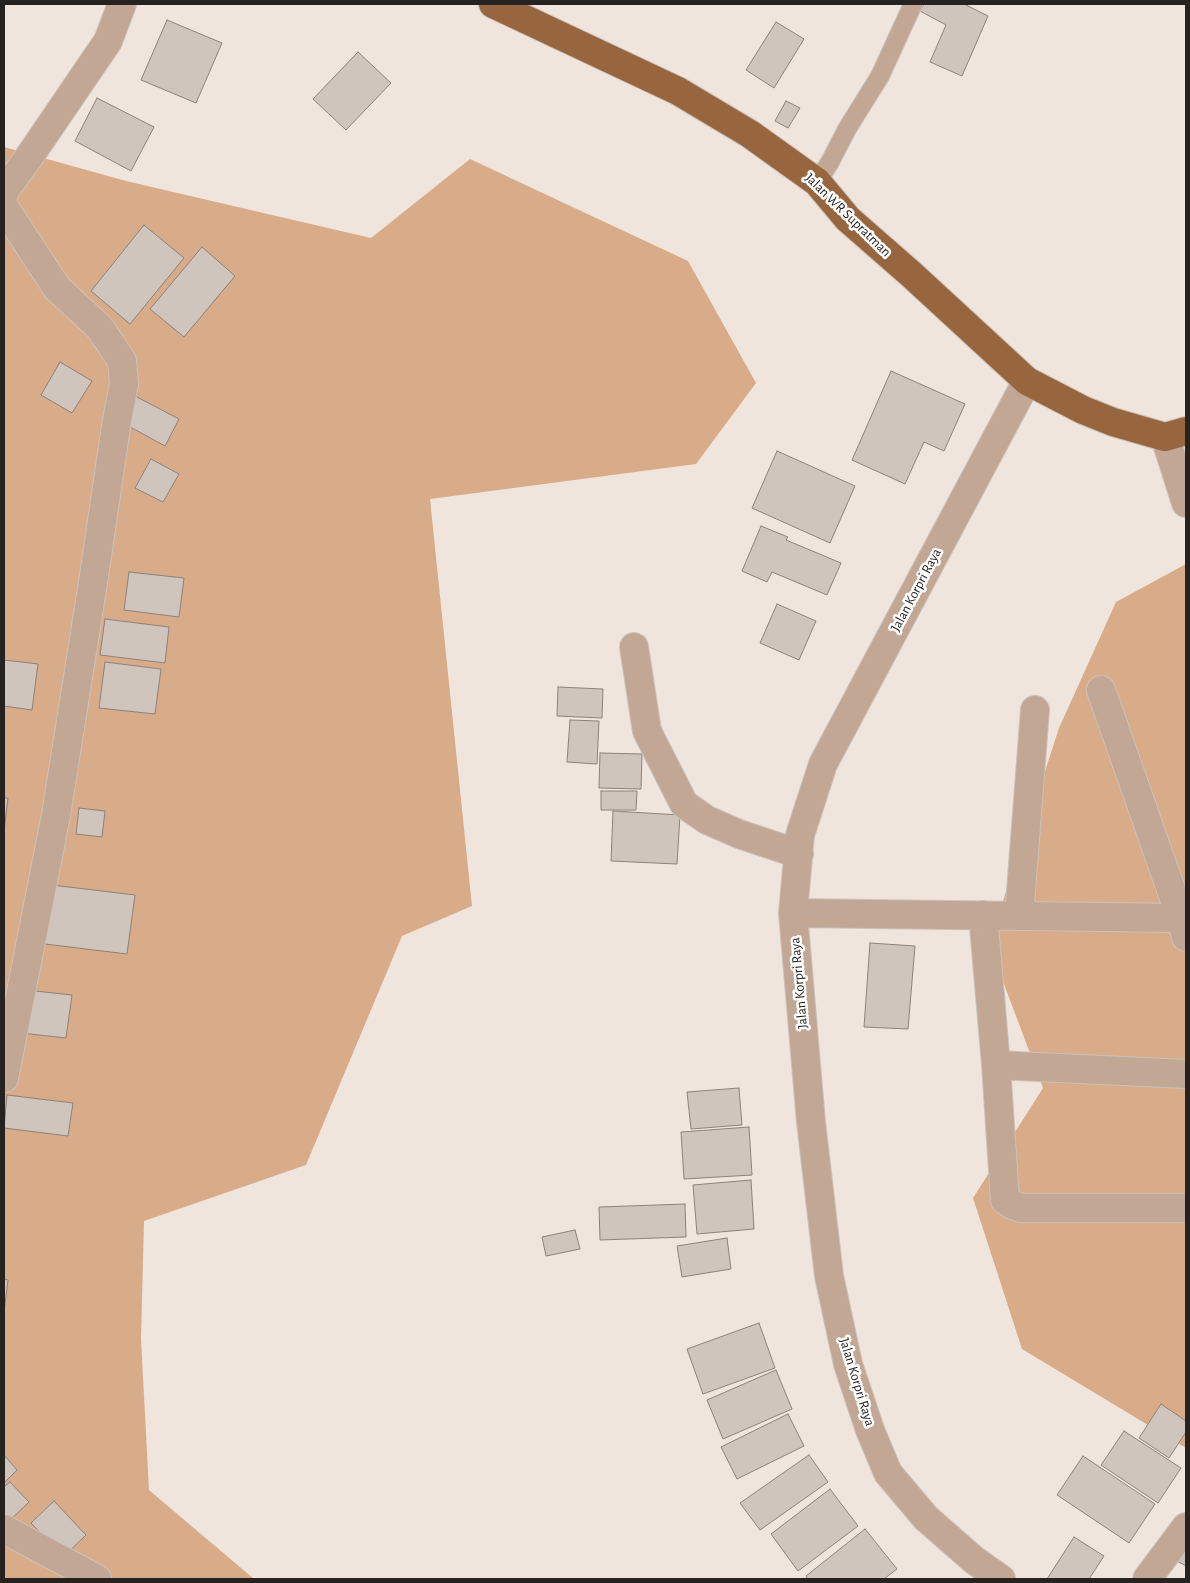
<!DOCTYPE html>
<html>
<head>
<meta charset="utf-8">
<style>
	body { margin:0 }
	#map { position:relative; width:1190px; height:1583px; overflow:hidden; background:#f0e5dd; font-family:"Alegreya Sans",sans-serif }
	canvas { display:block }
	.frame { position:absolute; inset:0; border:5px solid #26221f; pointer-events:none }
</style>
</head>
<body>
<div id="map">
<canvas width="1190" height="1583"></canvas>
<div class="frame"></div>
</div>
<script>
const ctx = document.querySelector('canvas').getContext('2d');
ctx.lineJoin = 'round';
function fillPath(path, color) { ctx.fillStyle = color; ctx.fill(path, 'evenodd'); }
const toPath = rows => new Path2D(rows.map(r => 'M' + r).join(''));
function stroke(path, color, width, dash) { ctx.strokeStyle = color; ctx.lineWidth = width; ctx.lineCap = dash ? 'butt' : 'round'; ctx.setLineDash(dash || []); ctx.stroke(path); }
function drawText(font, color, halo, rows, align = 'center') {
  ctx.font = font + ' "Alegreya Sans",sans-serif'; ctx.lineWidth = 5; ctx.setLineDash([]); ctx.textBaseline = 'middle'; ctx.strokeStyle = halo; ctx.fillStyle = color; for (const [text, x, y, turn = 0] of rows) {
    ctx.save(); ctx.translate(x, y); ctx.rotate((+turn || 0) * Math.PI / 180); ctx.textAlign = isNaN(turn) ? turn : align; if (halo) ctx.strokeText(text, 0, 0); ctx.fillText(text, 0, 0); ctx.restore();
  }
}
fillPath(toPath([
	[4,147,126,181,371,238,470,159,688,261,756,383,696,464,430,499,472,906,402,936,306,1165,144,1221,141,1339,149,1490,254,1579,4,1579],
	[1186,564,1186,1448,1022,1349,973,1198,1043,1088,989,944,1059,728,1116,602]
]), '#d9ac89');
const building = toPath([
	[924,4,964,4,988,16,962,76,930,62,946,25,920,11,924,4],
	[167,20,222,43,196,103,141,80,167,20],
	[776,22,804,39,774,88,746,70,776,22],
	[358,52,391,83,346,130,313,99,358,52],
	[97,98,154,127,131,171,75,141,97,98],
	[786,101,800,108,788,128,775,121,786,101],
	[144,225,184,258,130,324,91,291,144,225],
	[202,247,235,276,184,337,150,309,202,247],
	[60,362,92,381,72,413,41,395,60,362],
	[891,371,965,404,944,451,924,442,905,484,852,460,891,371],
	[135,396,179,419,165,446,121,422,135,396],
	[777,451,855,486,830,543,752,508,777,451],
	[151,459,179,474,163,502,135,488,151,459],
	[761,526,788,537,786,540,841,563,827,595,772,572,767,582,742,571,761,526],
	[129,572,184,578,179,617,124,610,129,572],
	[777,604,816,621,799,660,760,643,777,604],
	[105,619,169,627,165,663,100,655,105,619],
	[4,660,38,664,32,710,4,706,4,660],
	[105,662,161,669,155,714,99,708,105,662],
	[558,687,603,689,602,718,557,716,558,687],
	[570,720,599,721,597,764,567,762,570,720],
	[600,753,642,754,641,789,599,788,600,753],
	[601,791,637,791,636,810,601,810,601,791],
	[4,798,8,798,4,831,4,798],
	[79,808,105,811,102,837,76,834,79,808],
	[613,811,680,815,677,864,611,861,613,811],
	[52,885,135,895,127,954,45,944,52,885],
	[870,943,915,946,908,1029,864,1027,870,943],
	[26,990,72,995,66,1038,21,1033,26,990],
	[739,1088,742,1125,691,1129,687,1092,739,1088],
	[7,1095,73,1103,68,1136,4,1128,7,1095],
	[749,1127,752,1175,684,1179,681,1132,749,1127],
	[751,1180,754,1229,697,1234,693,1185,751,1180],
	[685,1204,686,1237,600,1240,599,1207,685,1204],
	[575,1230,580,1249,546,1256,542,1237,575,1230],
	[727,1238,731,1269,682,1277,677,1246,727,1238],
	[4,1279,8,1280,4,1312,4,1279],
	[759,1323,775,1368,703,1394,687,1349,759,1323],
	[776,1370,792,1409,723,1439,707,1400,776,1370],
	[1161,1404,1186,1421,1186,1432,1169,1458,1139,1438,1161,1404],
	[788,1414,804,1446,737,1479,721,1447,788,1414],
	[1124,1431,1181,1468,1158,1503,1101,1465,1124,1431],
	[4,1455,17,1470,4,1483,4,1455],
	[809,1455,828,1482,760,1530,740,1503,809,1455],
	[1083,1456,1155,1504,1129,1543,1057,1495,1083,1456],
	[10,1482,29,1502,7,1523,4,1519,4,1487,10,1482],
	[830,1489,858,1526,798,1571,771,1534,830,1489],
	[54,1501,86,1535,63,1557,31,1523,54,1501],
	[865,1529,897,1569,884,1579,808,1579,806,1576,865,1529],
	[1074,1537,1104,1556,1089,1579,1047,1579,1074,1537],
	[1186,1543,1186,1566,1177,1561,1186,1543]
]);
fillPath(building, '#cfc5bd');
stroke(building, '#8c827b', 1);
const service = toPath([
	[817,182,830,162,847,129,880,76,913,4]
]);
const minor = toPath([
	[4,194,5,190,29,157,108,41,122,4],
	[4,207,57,288,100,328,122,361,124,384,117,420,92,589,56,815,4,1078],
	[1165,437,1186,503],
	[634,647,647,731,684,804,707,820,739,834,799,854],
	[1101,690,1181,918,1186,937],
	[793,913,1181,918],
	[983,915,996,1065,1005,1200,1011,1204,1021,1208,1186,1208],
	[1019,916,1035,710],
	[996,1065,1186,1074],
	[4,1529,97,1579],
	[1001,1579,974,1560,926,1518,888,1473,870,1430,848,1364,829,1276,811,1122,793,913,800,835,823,764,1027,381],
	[1147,1579,1186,1527]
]);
const trunk = toPath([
	[493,4,678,91,750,134,817,182,848,219,912,275,1027,381,1083,410,1113,422,1165,437,1186,431]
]);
stroke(service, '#ccc2bb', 20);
stroke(minor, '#ccc2bb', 30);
stroke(trunk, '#ccc2bb', 30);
stroke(service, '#c1a794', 18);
stroke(minor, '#c1a794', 28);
stroke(trunk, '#97663e', 28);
drawText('14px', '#26221f', '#fff', [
	["Jalan WR Supratman",848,215,44],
	["Jalan Korpri Raya",916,590,-62],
	["Jalan Korpri Raya",799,983,-95],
	["Jalan Korpri Raya",857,1382,73]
]);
</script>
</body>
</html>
